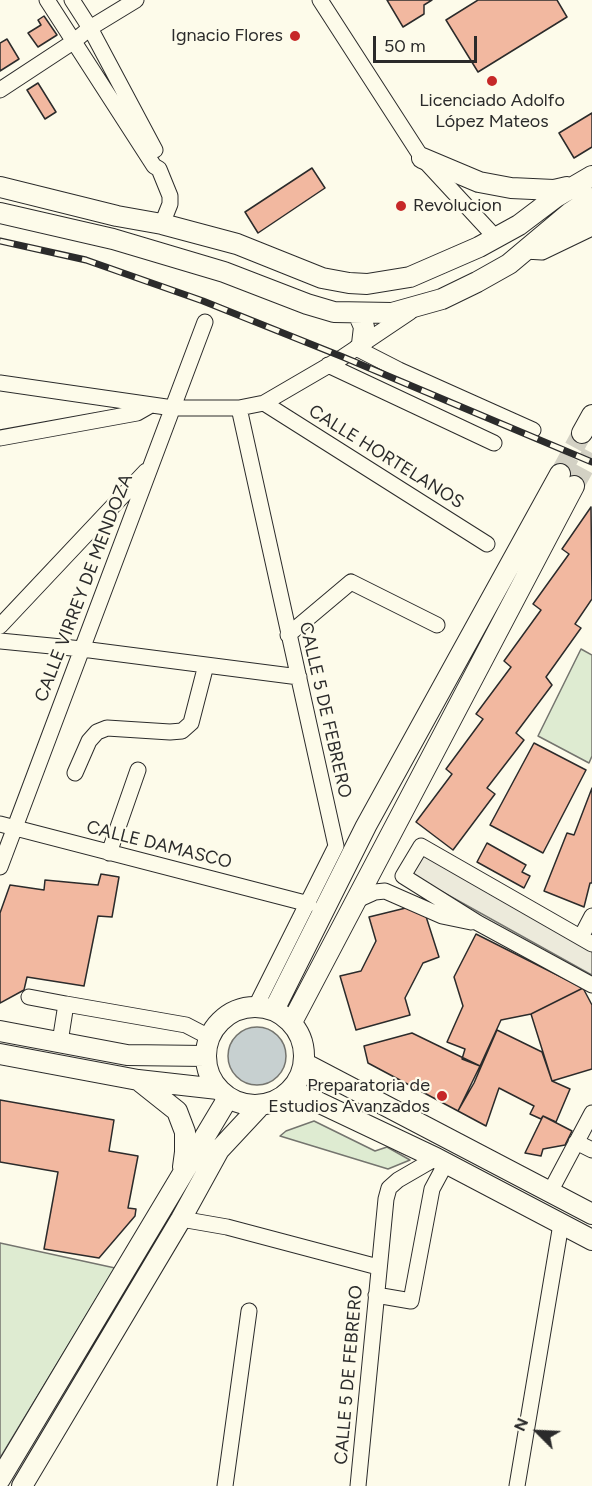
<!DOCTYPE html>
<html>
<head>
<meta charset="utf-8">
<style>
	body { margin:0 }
	#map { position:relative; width:592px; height:1486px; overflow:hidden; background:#fdfbea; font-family:Figtree,sans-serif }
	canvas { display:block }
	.north { position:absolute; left:508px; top:1402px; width:60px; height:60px; -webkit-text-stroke:4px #fdfbea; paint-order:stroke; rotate:294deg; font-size:16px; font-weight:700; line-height:24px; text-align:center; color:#2b2b2b }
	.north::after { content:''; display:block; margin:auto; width:21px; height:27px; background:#2b2b2b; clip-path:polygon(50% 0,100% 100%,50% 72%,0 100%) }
	.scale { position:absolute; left:373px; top:36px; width:104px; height:27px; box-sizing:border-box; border:3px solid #2b2b2b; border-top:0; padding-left:8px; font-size:18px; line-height:21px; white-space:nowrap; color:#2b2b2b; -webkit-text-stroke:4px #fdfbea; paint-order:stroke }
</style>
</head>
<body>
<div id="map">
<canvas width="592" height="1486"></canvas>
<div class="north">N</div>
<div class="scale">50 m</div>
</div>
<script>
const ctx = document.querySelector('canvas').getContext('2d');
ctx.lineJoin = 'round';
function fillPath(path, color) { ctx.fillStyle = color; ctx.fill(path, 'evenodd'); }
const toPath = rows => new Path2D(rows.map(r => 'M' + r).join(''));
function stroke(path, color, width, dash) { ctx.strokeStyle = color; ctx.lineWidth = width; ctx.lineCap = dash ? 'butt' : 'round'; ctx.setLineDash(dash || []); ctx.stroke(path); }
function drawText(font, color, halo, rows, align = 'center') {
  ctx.font = font + ' Figtree,sans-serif'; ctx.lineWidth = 4.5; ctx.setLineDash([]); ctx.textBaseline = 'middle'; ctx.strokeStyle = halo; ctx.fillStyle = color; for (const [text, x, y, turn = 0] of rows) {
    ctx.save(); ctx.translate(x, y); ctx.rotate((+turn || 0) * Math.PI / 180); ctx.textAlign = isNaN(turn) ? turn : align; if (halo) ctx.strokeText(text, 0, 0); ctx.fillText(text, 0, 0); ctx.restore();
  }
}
const green = toPath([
	[581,649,592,655,592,756,589,763,538,736,581,649],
	[314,1121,375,1151,387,1147,410,1160,388,1169,280,1136,286,1131,314,1121],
	[0,1243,115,1268,0,1458,0,1243]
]);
fillPath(green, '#deebd1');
stroke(green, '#74746e', 1.5);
const parking = toPath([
	[425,853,592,949,592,975,412,875,425,853]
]);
fillPath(parking, '#eceadb');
stroke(parking, '#74746e', 1.5);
const water = toPath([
	'228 1056a29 29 0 1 1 58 0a29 29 0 1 1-58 0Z'
]);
fillPath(water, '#c7d0d0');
stroke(water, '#74746e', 1.5);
const building = toPath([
	[387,0,432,0,424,5,424,14,403,27,387,0],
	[478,0,557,0,567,17,478,72,446,20,478,0],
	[44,16,57,35,38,47,28,33,41,25,38,20,44,16],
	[7,39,19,59,0,71,0,43,7,39],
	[38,83,56,112,45,119,27,90,38,83],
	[592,113,592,147,574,158,559,133,592,113],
	[312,168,325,188,258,233,245,212,312,168],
	[591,507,592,599,575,624,581,628,546,677,552,685,516,733,524,740,487,788,495,794,453,850,416,822,452,774,446,769,483,719,476,714,511,667,504,661,541,610,533,604,569,554,562,549,591,507],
	[534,743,586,770,543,853,490,825,534,743],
	[592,788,592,883,590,883,584,907,544,891,567,833,574,835,592,788],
	[487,843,526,865,522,872,530,876,524,888,477,862,487,843],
	[101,874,119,877,112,917,98,916,84,986,27,977,24,990,0,1003,0,913,10,885,44,890,45,880,98,885,101,874],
	[422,904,439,957,423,963,405,998,410,1015,356,1030,340,976,361,971,376,941,369,917,422,904],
	[476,934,583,988,531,1014,501,1020,480,1066,462,1059,465,1049,447,1042,463,1006,454,977,476,934],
	[583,988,592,1005,592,1069,552,1081,531,1014,583,988],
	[497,1030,542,1052,552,1081,570,1089,556,1122,543,1116,541,1119,530,1114,534,1106,499,1088,486,1126,458,1111,474,1083,497,1030],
	[412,1033,480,1066,458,1111,368,1063,364,1046,412,1033],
	[0,1100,114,1120,109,1151,138,1156,128,1208,136,1209,135,1216,99,1258,44,1249,58,1172,0,1162,0,1100],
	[543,1116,572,1131,565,1145,543,1149,541,1156,525,1153,543,1116]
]);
fillPath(building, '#f2b8a0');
stroke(building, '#2b2b2b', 1.5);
stroke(toPath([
	[560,474,582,433],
	[574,486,592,453]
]), '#d3d1c4', 20, [20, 10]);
const minor = toPath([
	[47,0,154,166,159,169,170,196,170,204,162,224],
	[72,0,90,28,155,150],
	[320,0,422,158,496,238],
	[0,90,73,42,90,28,136,0],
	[525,251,542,252,592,228],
	[356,348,399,370,533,430],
	[328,365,494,443],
	[0,383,173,408,239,408,264,403,343,357,410,312],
	[264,403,487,544],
	[239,408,336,846,256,1006],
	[0,438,137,413,151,405],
	[0,626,146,471],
	[288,635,351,582,437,625],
	[0,641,82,649,299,677],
	[75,773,89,741,97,732,107,728,170,732,182,731,191,723,206,665],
	[0,824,309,904],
	[109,853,138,770],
	[0,867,205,322],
	[355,901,375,892,385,891,442,916,471,922],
	[581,937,592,916],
	[592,944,421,846,403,876,478,923,592,985],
	[29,997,66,1004,60,1042],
	[66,1004,186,1025,209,1037],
	[576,1142,592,1150],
	[550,1192,592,1113],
	[181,1219,227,1227,378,1267],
	[376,1295,411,1301,432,1189,446,1163],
	[225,1486,249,1311],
	[358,1486,386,1199,389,1188,398,1180,436,1158],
	[517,1486,561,1224]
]);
const major = toPath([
	[422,158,479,182,511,188,554,190,567,187],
	[0,187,117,216,162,224,237,244,322,278,349,283,367,284,410,277,479,247,519,225,556,197,592,176],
	[0,213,113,239,224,272,307,304,334,312,392,313,442,299,477,282,509,264,571,212,592,198],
	[556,237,592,215],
	[358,313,364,327,362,344],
	[582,433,592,415],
	'206 1056a49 49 0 1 1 98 0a49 49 0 1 1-98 0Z',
	[274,1010,366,826,560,474],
	[292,1022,574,486],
	[0,1031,127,1055,205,1056],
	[0,1054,138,1080,218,1089],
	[304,1063,592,1214],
	[138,1080,177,1111,185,1132,185,1152,183,1167],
	[290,1090,320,1103,436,1158,592,1240],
	[0,1479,228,1098],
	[22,1486,181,1219,219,1150,261,1105]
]);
stroke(minor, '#2b2b2b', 17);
stroke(major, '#2b2b2b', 22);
stroke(minor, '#fdfbea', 15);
stroke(major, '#fdfbea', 20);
const rail = toPath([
	[0,241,86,260,203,301,343,357,592,462]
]);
stroke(rail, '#2b2b2b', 7);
stroke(rail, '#fdfbea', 4.5, [14]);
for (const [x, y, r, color] of [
	[295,36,6,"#c62828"],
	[492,81,6,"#c62828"],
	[401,206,6,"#c62828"],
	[442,1096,6,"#c62828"]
]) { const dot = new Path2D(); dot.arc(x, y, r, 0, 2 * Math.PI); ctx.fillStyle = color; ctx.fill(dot); stroke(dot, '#fdfbea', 2); }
drawText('18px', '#2b2b2b', '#fdfbea', [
	["Ignacio Flores",283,36],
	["Licenciado Adolfo",492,101,"center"],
	["López Mateos",492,122,"center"],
	["Revolucion",413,206,"left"],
	["Preparatoria de",430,1086],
	["Estudios Avanzados",430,1107]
], 'right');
drawText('18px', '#2b2b2b', '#fdfbea', [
	["CALLE HORTELANOS",386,457,32],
	["CALLE VIRREY DE MENDOZA",84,588,-69],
	["CALLE 5 DE FEBRERO",325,710,77],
	["CALLE DAMASCO",159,845,14],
	["CALLE 5 DE FEBRERO",349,1375,-85]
]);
</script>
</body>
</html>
